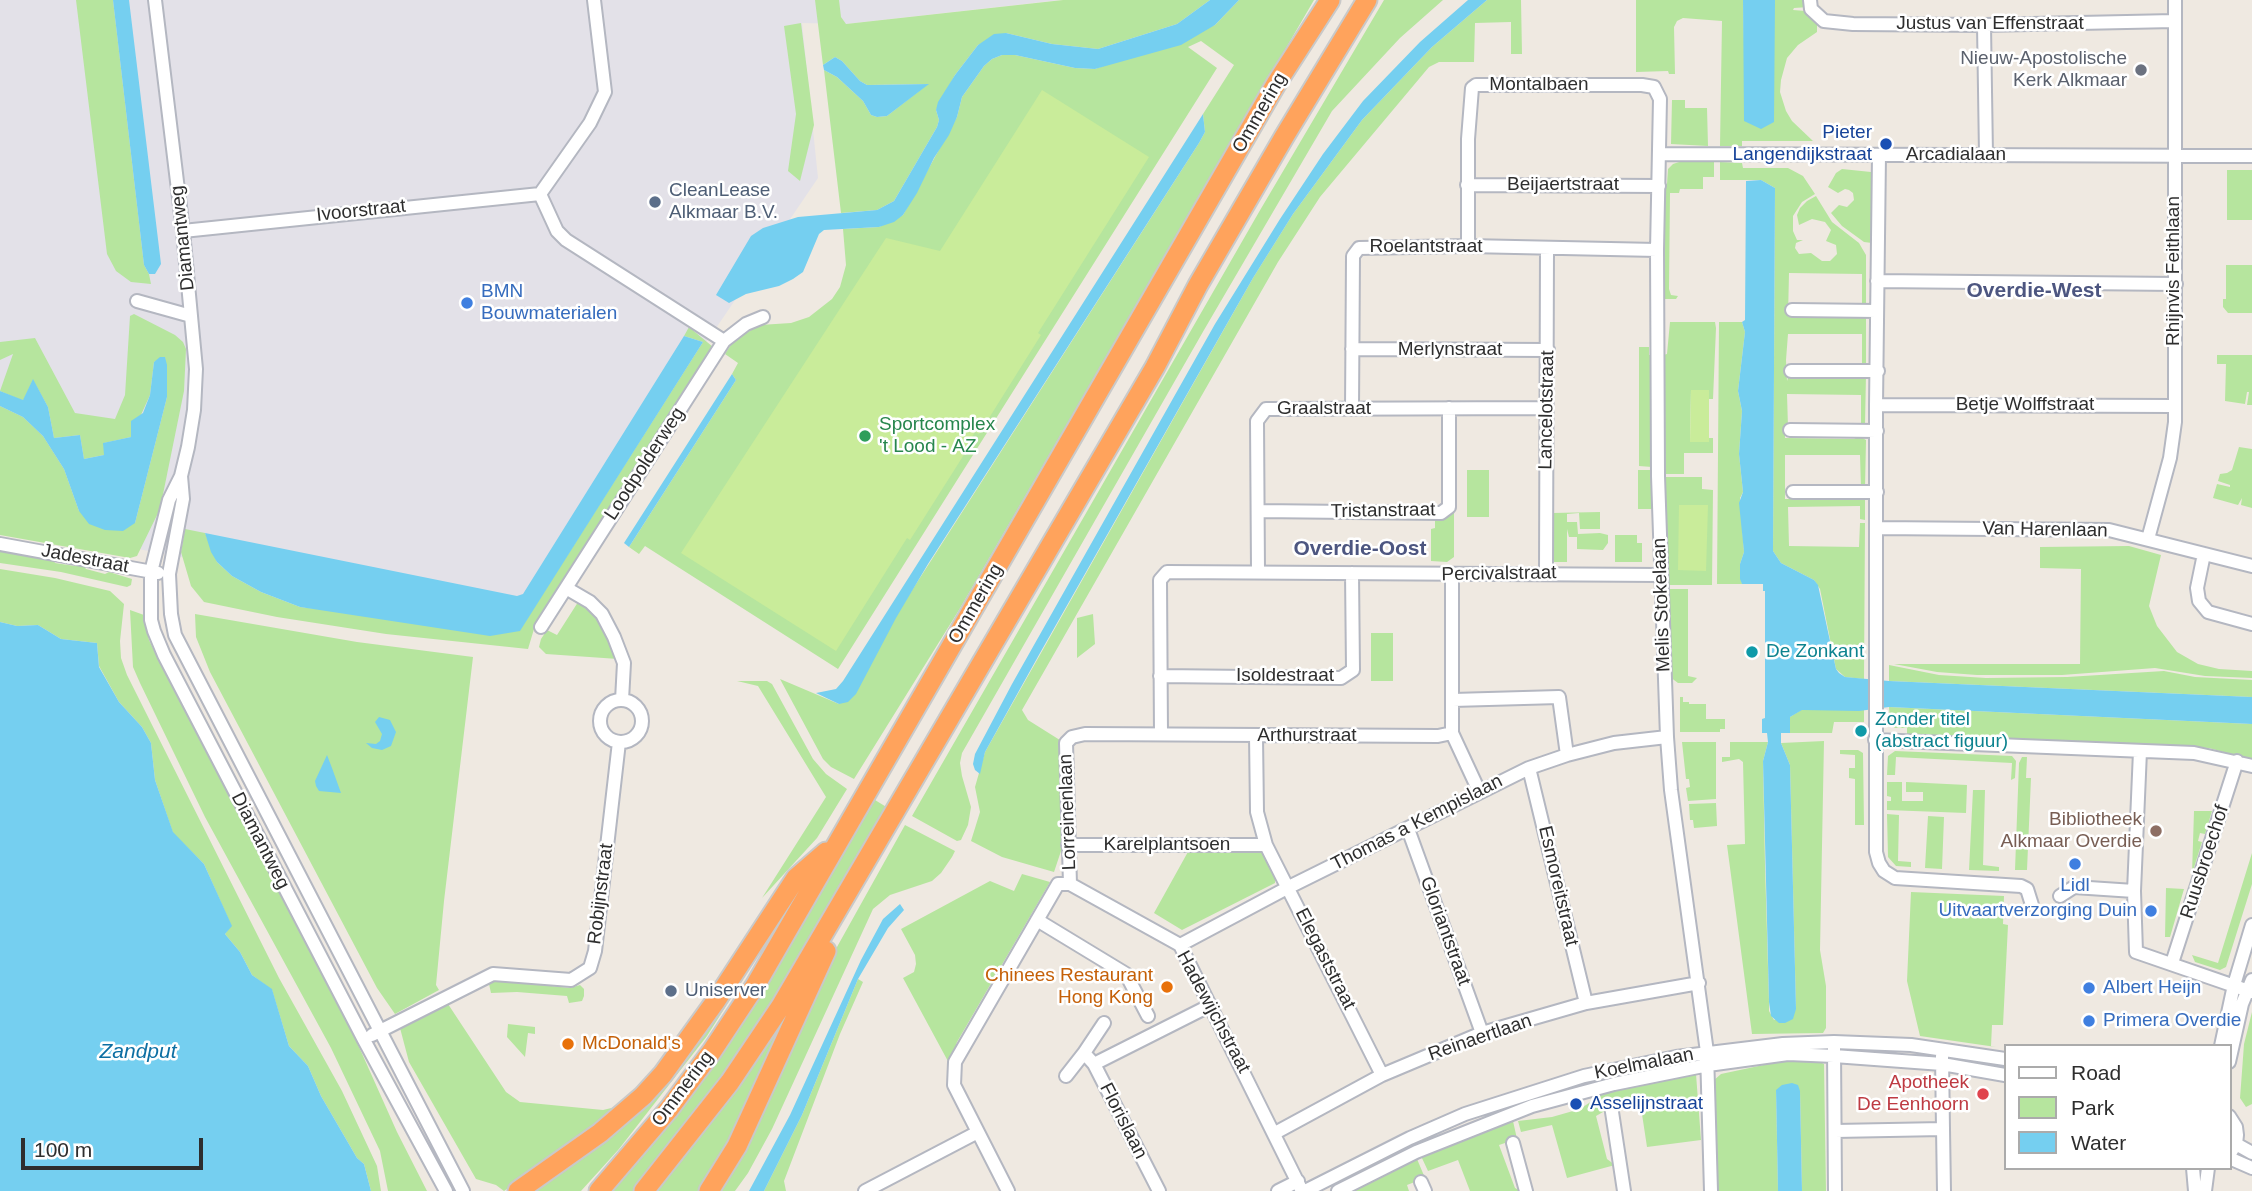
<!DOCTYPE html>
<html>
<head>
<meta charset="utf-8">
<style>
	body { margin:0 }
	#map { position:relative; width:2252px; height:1191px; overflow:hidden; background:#efe9e1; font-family:Arial,sans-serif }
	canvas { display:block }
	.legend { position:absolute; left:2004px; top:1044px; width:228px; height:126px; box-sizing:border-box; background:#fff; border:2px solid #ababab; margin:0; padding:9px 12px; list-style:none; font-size:21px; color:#2e2e2e }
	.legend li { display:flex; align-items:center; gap:14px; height:35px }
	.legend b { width:35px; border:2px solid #ababab }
	.scale { position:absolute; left:21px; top:1138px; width:182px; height:32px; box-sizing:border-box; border:4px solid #2e2e2e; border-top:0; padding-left:9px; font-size:21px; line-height:24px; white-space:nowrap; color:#2e2e2e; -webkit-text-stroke:5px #fff; paint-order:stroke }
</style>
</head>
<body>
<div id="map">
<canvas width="2252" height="1191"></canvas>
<ul class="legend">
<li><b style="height:9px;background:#fff"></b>Road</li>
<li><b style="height:19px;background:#b6e59e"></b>Park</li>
<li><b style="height:19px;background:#75cff0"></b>Water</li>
</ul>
<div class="scale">100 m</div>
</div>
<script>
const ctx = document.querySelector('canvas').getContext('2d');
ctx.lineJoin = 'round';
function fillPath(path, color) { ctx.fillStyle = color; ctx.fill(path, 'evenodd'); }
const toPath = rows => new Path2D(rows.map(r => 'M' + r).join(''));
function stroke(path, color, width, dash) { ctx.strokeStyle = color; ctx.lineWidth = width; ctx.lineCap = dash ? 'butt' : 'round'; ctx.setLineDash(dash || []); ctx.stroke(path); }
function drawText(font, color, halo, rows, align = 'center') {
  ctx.font = font + ' Arial,sans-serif'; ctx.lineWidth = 5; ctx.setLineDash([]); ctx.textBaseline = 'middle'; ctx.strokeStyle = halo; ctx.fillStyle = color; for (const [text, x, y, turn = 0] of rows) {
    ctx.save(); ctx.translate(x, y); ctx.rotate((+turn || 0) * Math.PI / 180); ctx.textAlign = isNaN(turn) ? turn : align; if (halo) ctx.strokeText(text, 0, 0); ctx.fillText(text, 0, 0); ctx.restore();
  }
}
fillPath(toPath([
	[0,0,1060,0,846,24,802,23,818,178,519,618,0,524]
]), '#e3e1e8');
fillPath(toPath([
	[76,0,113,0,144,265,149,274,151,284,131,282,116,271,107,254],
	[815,0,839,0,841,17,846,24,1063,0,1210,0,1177,24,1098,49,1052,44,1006,33,978,45,955,75,936,110,939,120,937,127,894,201,877,210,841,213,824,70,837,77,863,101,871,115,877,117,887,116,928,84,867,85,860,81,842,61,835,57,823,65],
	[1239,0,1314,0,959,610,854,779,831,767,823,759,780,679,839,704,1199,143,1205,132,1203,114,1234,65,1201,41,1188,47,1217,68,838,669,645,546,639,554,629,547,736,380,732,374,738,363,725,354,734,340,760,325,791,323,809,317,832,299,840,287,846,265,843,229,879,227,903,215,957,117,962,97,984,66,992,59,1002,55,1015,55,1075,68,1095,69,1215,25],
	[1384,0,1443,0,1400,38,1332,111,1204,330,962,753,960,763,962,776,971,807,968,825,961,840,957,841,912,816,1259,212],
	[1487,0,1521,0,1522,54,1511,54,1511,22,1475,23,1474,62,1439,62,1429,67,1320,197,1278,262,1022,710,1028,720,1063,742,1061,851,1054,872,1002,857,971,841,980,812,975,787,985,752,1253,278,1293,214,1362,120,1432,47],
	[1636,0,1743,0,1744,40,1775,3,1775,0,1807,0,1809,7,1794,8,1793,10,1806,11,1817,24,1817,32,1798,45,1787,58,1781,80,1780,92,1786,111,1792,121,1813,141,1742,141,1742,146,1720,146,1722,21,1683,18,1677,21,1674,27,1675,74,1669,74,1668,71,1636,72],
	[801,23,814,125,800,181,788,171,796,114,784,26],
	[1672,100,1685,100,1685,108,1707,108,1708,146,1671,144],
	[1679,162,1714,162,1714,177,1703,177,1703,189,1680,189,1679,193,1670,193,1669,289,1671,295,1678,296,1676,299,1663,299,1663,184,1667,184,1668,169,1673,164],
	[1720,162,1742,163,1743,168,1788,168,1803,176,1815,194,1802,202,1793,216,1793,231,1797,240,1803,240,1796,243,1795,248,1799,254,1811,253,1822,261,1830,261,1837,254,1836,245,1826,241,1831,230,1825,222,1812,219,1799,225,1797,215,1800,208,1807,201,1816,196,1832,222,1859,243,1866,255,1866,306,1862,307,1862,274,1789,273,1788,317,1855,318,1860,314,1866,314,1866,367,1862,367,1862,334,1788,334,1786,360,1787,381,1788,378,1855,378,1860,374,1866,374,1865,425,1861,427,1861,395,1787,394,1788,427,1785,428,1785,438,1854,439,1859,436,1866,440,1865,488,1861,488,1860,455,1785,455,1785,499,1854,499,1865,496,1865,520,1860,519,1860,506,1788,507,1789,546,1859,547,1860,523,1865,523,1864,679,1845,677,1836,669,1820,589,1814,580,1781,563,1773,551,1775,188,1761,180,1720,180],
	[1842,169,1871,172,1872,243,1864,242,1842,226,1831,213,1839,205,1847,207,1854,200,1853,193,1849,190,1845,189,1838,193,1828,187,1836,173],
	[2227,170,2252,170,2252,220,2227,220],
	[2226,265,2252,265,2252,313,2228,313,2223,307,2223,299,2226,299],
	[134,314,175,335,183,342,186,349,184,391,160,509,137,556,130,558,0,535,0,406,23,417,43,436,64,469,79,511,135,523,167,397,165,357,154,362,150,395,131,437,104,443,104,455,84,459,80,435,54,438,48,407,33,380,23,401,0,391,13,354,0,360,0,342,35,338,75,413,115,419,125,395,130,316],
	[1670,322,1715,322,1716,328,1713,399,1709,399,1709,390,1691,390,1690,442,1708,442,1708,438,1713,438,1713,453,1684,453,1684,474,1662,474,1663,355,1667,354],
	[1719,322,1742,322,1745,332,1738,391,1742,411,1739,454,1743,492,1740,498,1744,552,1740,564,1742,584,1717,584],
	[689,327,713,347,547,609,534,629,528,649,386,634,277,617,204,602,191,586,181,552,185,529,205,533,217,562,232,576,261,592,300,607,519,631,703,342,684,336],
	[1639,347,1649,347,1649,355,1653,355,1652,467,1639,466],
	[2217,355,2252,355,2252,405,2247,405,2249,392,2247,392,2245,404,2225,401,2226,364,2217,364],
	[2239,447,2252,449,2252,508,2241,505,2242,498,2238,505,2213,498,2217,484,2230,487,2230,485,2218,481,2220,474,2227,473,2232,470],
	[1467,470,1489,470,1489,517,1467,517],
	[1638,470,1652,470,1652,509,1638,509],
	[1662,477,1702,477,1702,489,1713,490,1712,585,1667,585],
	[1454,511,1454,557,1447,562,1431,561,1431,529,1435,528,1435,519,1448,517],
	[1600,512,1600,529,1580,529,1579,513,1567,514,1567,522,1577,522,1578,534,1600,533,1608,535,1608,543,1603,550,1577,549,1577,537,1569,537,1567,529,1567,562,1552,562,1552,513],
	[1615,535,1637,535,1637,543,1642,543,1642,562,1615,562],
	[2129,546,2161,555,2149,606,2157,626,2177,652,2198,664,2219,669,2252,671,2252,678,2205,676,2155,668,2062,675,1977,675,1937,672,1894,664,2080,664,2081,569,2040,568,2040,547],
	[0,550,53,559,55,563,75,566,83,565,86,569,105,574,109,572,132,579,131,585,127,587,61,572,0,563],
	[0,569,55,578,110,591,124,604,120,641,121,658,127,675,279,978,342,1091,377,1166,381,1191,371,1191,364,1164,357,1158,321,1096,308,1066,289,1046,272,990,252,975,240,952,225,934,231,925,204,864,173,833,155,780,151,743,142,727,119,702,99,666,97,643,61,639,38,625,17,626,0,622],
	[1666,589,1688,589,1688,676,1697,678,1692,683,1678,683,1670,677],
	[580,599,593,610,618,659,546,654,539,647,541,639,547,630,557,635],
	[130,610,144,615,149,640,164,671,347,1020,397,1132,427,1191,388,1191,380,1151,331,1048,205,817,140,683,133,667],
	[195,614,357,642,473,657,444,901,436,985,439,990,395,1014,377,988,210,672,196,637],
	[1093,614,1095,644,1077,658,1077,618],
	[1371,633,1393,633,1393,681,1371,681],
	[1889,665,1939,675,1986,678,2067,677,2164,671,2195,677,2252,680,2252,697,1889,681],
	[737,681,767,681,772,684,813,759,826,774,847,789,817,838,762,898,826,797,758,686],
	[1680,697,1683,697,1683,702,1689,702,1689,704,1706,704,1706,719,1725,719,1725,729,1720,729,1720,732,1680,732],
	[1889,707,2252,724,2252,760,2209,748,1907,734,1907,728,1895,728,1890,723],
	[1801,710,1864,710,1864,722,1834,722,1832,733,1790,733,1790,717],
	[1824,741,1820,950,1826,986,1826,1028,1823,1033,1752,1034,1727,845,1745,844,1743,762,1739,759,1722,762,1722,757,1730,757,1730,742,1768,742,1763,761,1765,865,1769,1002,1769,1011,1774,1020,1796,1009,1790,765,1781,743],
	[1682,742,1716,742,1716,799,1688,801,1686,788,1690,787,1689,779,1686,779],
	[1840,750,1858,750,1863,753,1864,825,1855,825,1855,779,1849,778,1849,768,1855,768,1855,755,1840,754],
	[1895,751,2012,756,2016,761,2015,778,2011,780,2012,763,1896,757,1895,775,1887,775,1888,756],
	[2022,757,2027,757,2026,778,2031,778,2027,870,2015,870,2019,763],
	[1887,782,1902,782,1902,801,1923,801,1923,792,1906,792,1906,782,1967,785,1966,813,1887,810,1887,801,1891,801,1891,797,1887,796],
	[1973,790,1985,790,1983,865,1999,867,1999,871,1969,870],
	[875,800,888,808,766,1017,685,1131,633,1191,612,1191,660,1136,734,1036,768,984],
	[1716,803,1717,826,1694,828,1693,820,1690,820,1689,804],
	[2194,811,2212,811,2205,834,2200,833,2198,841,2202,842,2192,874],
	[1887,814,1899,815,1898,861,1911,862,1911,867,1896,866,1888,857],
	[1928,816,1944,817,1942,869,1925,868],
	[905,825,955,851,952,857,941,873,932,881,890,895,873,909,772,1129,748,1173,735,1191,715,1191,813,990],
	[1261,849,1275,877,1275,883,1182,930,1154,913,1189,850],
	[2252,853,2252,884,2226,967,2220,970,2195,962,2192,955,2218,963],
	[1022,874,1050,882,957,1042,950,1065,903,978,914,972,916,964,915,955,901,929,990,881,1014,891],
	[803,884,707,1036,619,1149,581,1191,530,1191,627,1118],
	[2166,888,2184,889,2170,937,2165,937],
	[1911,892,2004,896,2003,924,2008,925,2003,1025,1992,1025,1991,1046,1996,1047,1920,1036,1907,981],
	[858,979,863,982,840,1034,784,1181,786,1191,764,1191,802,1115],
	[496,980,570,988,580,985,584,989,584,996,582,1001,569,1003,567,996,517,992,491,993,489,984],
	[802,993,705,1191,655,1191,701,1136],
	[448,1004,506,1092,520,1102,603,1110,628,1104,504,1191,496,1185,476,1179,409,1062,400,1028],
	[2252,1012,2252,1104,2246,1107,2240,1098,2241,1085,2244,1044],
	[508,1024,535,1027,535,1034,528,1033,525,1057,507,1037],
	[1787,1060,1816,1060,1824,1064,1826,1191,1802,1191,1800,1091,1776,1090,1778,1191,1716,1191,1713,1081,1721,1074],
	[1696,1074,1701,1140,1647,1147,1640,1101,1617,1104,1596,1116,1607,1159,1615,1165,1567,1178,1552,1125,1521,1132,1518,1121,1552,1117,1580,1109,1604,1093],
	[1513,1121,1517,1139,1499,1145,1515,1188,1521,1191,1470,1191,1458,1160,1428,1171,1421,1156],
	[1417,1159,1425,1178,1407,1185,1409,1191,1351,1191]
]), '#b6e59e');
fillPath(toPath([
	[1042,90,1149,157,1038,333,1041,335,979,434,975,432,970,440,972,442,910,540,907,538,836,651,681,553,886,238,940,251],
	[1691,390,1709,390,1709,442,1690,442],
	[1679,505,1708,505,1706,571,1678,570]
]), '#c9ec9a');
fillPath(toPath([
	[113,0,129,0,161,264,155,274,149,274,144,265],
	[1210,0,1239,0,1215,25,1181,45,1095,69,1075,68,1015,55,1002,55,992,59,984,66,962,97,957,117,949,135,934,158,917,193,903,215,894,222,879,227,824,230,819,234,803,272,793,279,779,286,746,294,729,303,716,295,751,236,763,228,798,217,877,210,894,201,937,127,939,120,936,110,938,102,955,75,978,45,994,34,1006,33,1052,44,1098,49,1177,24],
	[1468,0,1487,0,1432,47,1362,120,1293,214,1253,278,1040,653,985,752,980,774,975,770,973,764,975,754,1012,684,1215,324,1280,219,1323,154,1363,101,1420,42],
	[1743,0,1775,0,1774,122,1761,129,1744,121],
	[835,57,842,61,860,81,867,85,929,84,887,116,877,117,871,115,863,101,837,77,824,70,823,65],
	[1203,114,1205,132,1199,143,928,564,896,618,856,694,848,702,839,704,816,693,836,689,843,681],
	[1761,180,1775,188,1773,551,1781,563,1814,580,1818,585,1836,669,1839,673,1845,677,1889,681,2252,697,2252,724,1889,707,1859,711,1802,710,1790,717,1790,733,1781,733,1781,743,1790,765,1796,1009,1793,1019,1785,1023,1779,1023,1771,1016,1769,1002,1763,761,1768,742,1767,733,1762,733,1762,719,1765,718,1765,591,1763,591,1763,584,1742,584,1740,579,1740,564,1744,552,1739,503,1743,492,1739,454,1742,411,1738,391,1745,332,1742,322,1745,320,1746,181],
	[684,336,703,342,520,631,490,636,300,607,261,592,232,576,217,562,211,552,205,533,517,596,523,594],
	[160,357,165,357,167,365,167,397,135,523,123,531,105,530,89,524,79,511,64,469,43,436,23,417,0,406,0,391,23,400,33,379,48,407,54,438,80,435,84,459,104,455,103,443,131,437,131,421,143,413,150,395,154,362],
	[732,374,736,380,629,547,624,543],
	[0,622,17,626,38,625,61,639,97,643,99,667,119,702,142,727,151,743,155,780,173,832,204,864,232,926,225,934,240,952,252,975,272,989,289,1046,308,1066,321,1096,357,1158,364,1164,371,1191,0,1191],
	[379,717,390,720,396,732,391,746,382,750,372,748,366,743,376,744,380,741,382,734,375,722],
	[327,755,332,768,341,793,319,791,316,786,315,781],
	[900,904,904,910,888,928,858,979,802,1115,764,1191,749,1191,790,1115,861,960,883,919],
	[1792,1083,1798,1085,1800,1091,1802,1191,1778,1191,1776,1090,1782,1085]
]), '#75cff0');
const minor = toPath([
	[155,0,183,231,196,369,194,410,188,447,181,476,169,500,151,572,151,620,154,631,164,655,364,1040,446,1191],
	[1810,0,1811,9,1824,21,1853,24,1984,25,2174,21],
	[1984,25,1986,155],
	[1659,154,2252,156],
	[1879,155,1876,405,1876,852,1879,863,1884,871,1895,878,2021,886,2027,889,2032,905],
	[1467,185,1659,186],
	[540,194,557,231,566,240,724,341],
	[540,194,590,123,605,92,594,0],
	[183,231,540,194],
	[1468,246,1468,139,1472,88,1476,85,1642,85,1654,87,1660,99,1657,250,1658,476,1667,737,1671,790,1707,1052,1711,1191],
	[1877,281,2176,284],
	[137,301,191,316],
	[1792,310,1877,311],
	[1352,349,1548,350],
	[1791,371,1878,371],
	[1876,405,2174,406],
	[1352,409,1353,256,1359,248,1468,246,1657,250],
	[1790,430,1877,431],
	[181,476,183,499,169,574,171,614,175,635,463,1191],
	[1793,492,1877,492],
	[1259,511,1441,513,1449,507,1449,408],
	[1876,528,2109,530,2252,566],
	[2148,539,2170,458,2175,422,2175,0],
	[0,544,158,573],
	[2204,554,2197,588,2199,601,2208,612,2252,624],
	[1258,571,1257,421,1266,409,1547,408],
	[1546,573,1547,248],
	[1452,575,1452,733,1479,791],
	[566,588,590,602,602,614,614,637,624,663,622,700],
	[541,627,724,341,746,324,763,317],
	[1160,676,1341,678,1353,670,1352,573],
	[1453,700,1559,697,1567,755],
	'600 721a21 21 0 1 1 42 0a21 21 0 1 1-42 0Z',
	[1161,734,1160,580,1167,572,1661,575],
	[1256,736,1257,812,1266,845,1382,1075],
	[1875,740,2194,753,2252,766],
	[2140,751,2134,891,2136,952,2252,992],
	[1529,768,1586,1003],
	[1408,829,1482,1033],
	[1068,845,1266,845],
	[1070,884,1066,743,1072,737,1085,734,1438,736,1452,733],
	[1070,884,1180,945,1302,1191],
	[2060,896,2074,887,2134,891],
	[1037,920,1126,974,1148,1016],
	[1180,945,1289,887,1529,768,1567,755,1614,743,1667,737],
	[2172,963,2237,761],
	[372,1035,493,974,571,980,590,968,595,951,619,742],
	[2221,1046,2234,985,2252,925],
	[1834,1048,1835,1191],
	[1084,1053,1104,1023],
	[1942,1056,1943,1129],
	[2229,1062,2242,1004,2252,980],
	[1094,1064,1211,1005],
	[1066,1076,1084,1053,1094,1064,1159,1191],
	[1612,1112,1624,1191],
	[2229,1116,2236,1127,2237,1135,2236,1144,2229,1155],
	[1835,1131,1943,1129,1944,1191],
	[1275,1133,1382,1075,1482,1033,1586,1003,1699,983],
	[1513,1143,1526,1191],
	[2236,1144,2252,1153],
	[2229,1158,2252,1168],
	[2193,1168,2195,1191],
	[1421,1182,1425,1191],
	[865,1191,978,1132],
	[1008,1191,954,1085,955,1062,1058,884,1070,884],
	[1278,1191,1298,1181],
	[1305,1191,1410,1138,1465,1114,1584,1076,1676,1057,1783,1044,1834,1042,1911,1045,2005,1059],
	[1338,1191,1416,1152,1532,1106,1614,1084,1708,1065,1788,1054,1834,1056,1942,1064,2005,1075],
	[2205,1191,2208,1168]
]);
const highway = toPath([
	[518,1191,600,1133,643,1096,663,1074,715,1002,796,878,826,852],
	[599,1191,669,1109,712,1051,755,986,1276,84,1330,0],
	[644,1191,730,1082,781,1006,1155,367,1198,285,1284,137,1367,0],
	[709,1191,737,1146,826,951]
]);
stroke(minor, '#b4b7c1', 16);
stroke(highway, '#c9c9c9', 23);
stroke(minor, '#fff', 12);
stroke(highway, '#ffa35c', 19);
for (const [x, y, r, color] of [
	[2141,70,7,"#6b7280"],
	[1886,144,7,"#1a4fb4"],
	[655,202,7,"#5c6f8a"],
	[467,303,7,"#3f7fe0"],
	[865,436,7,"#2e9e5b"],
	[1752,652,7,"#0f9aa8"],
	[1861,731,7,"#0f9aa8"],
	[2156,831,7,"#8d6e63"],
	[2075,864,7,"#3f7fe0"],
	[2151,911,7,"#3f7fe0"],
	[1167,987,7,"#e8710a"],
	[2089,988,7,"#3f7fe0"],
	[671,991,7,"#5c6f8a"],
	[2089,1021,7,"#3f7fe0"],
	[568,1044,7,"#e8710a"],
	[1983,1094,7,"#e0444e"],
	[1576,1104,7,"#1a4fb4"]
]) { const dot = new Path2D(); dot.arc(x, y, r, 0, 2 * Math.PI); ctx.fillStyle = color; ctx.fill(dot); stroke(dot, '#fff', 2.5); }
drawText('19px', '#2e2e2e', '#fff', [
	["Justus van Effenstraat",1990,24],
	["Montalbaen",1539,85],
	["Ommering",1260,113,-60],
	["Arcadialaan",1956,155],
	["Beijaertstraat",1563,185],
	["Ivoorstraat",361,211,-6],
	["Diamantweg",183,238,-96],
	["Roelantstraat",1426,247],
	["Rhijnvis Feithlaan",2174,271,-90],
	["Merlynstraat",1450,350],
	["Betje Wolffstraat",2025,405],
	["Graalstraat",1324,409],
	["Lancelotstraat",1547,410,-89],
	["Loodpolderweg",645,464,-57],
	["Tristanstraat",1383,511,-1],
	["Van Harenlaan",2045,530,1],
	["Jadestraat",85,559,11],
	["Percivalstraat",1499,574,-1],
	["Ommering",976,604,-60],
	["Melis Stokelaan",1662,605,-92],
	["Isoldestraat",1285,676],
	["Arthurstraat",1307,736],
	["Lorreinenlaan",1068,812,-92],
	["Thomas a Kempislaan",1417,823,-27],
	["Diamantweg",260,841,63],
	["Karelplantsoen",1167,845],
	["Ruusbroechof",2205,862,-72],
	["Esmoreitstraat",1558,886,77],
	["Robijnstraat",601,894,-83],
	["Gloriantstraat",1445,931,70],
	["Elegaststraat",1325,959,63],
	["Hadewijchstraat",1213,1012,62],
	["Reinaertlaan",1480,1038,-19],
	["Koelmalaan",1644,1064,-11],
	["Ommering",683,1089,-53],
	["Florislaan",1123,1121,63]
]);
drawText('19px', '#5b616d', '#fff', [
	["Nieuw-Apostolische",2127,59],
	["Kerk Alkmaar",2127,81]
], 'right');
drawText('19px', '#164399', '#fff', [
	["Pieter",1872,133],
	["Langendijkstraat",1872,155],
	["Asselijnstraat",1590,1104,"left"]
], 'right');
drawText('19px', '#4e5e75', '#fff', [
	["CleanLease",669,191],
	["Alkmaar B.V.",669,213],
	["Uniserver",685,991]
], 'left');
drawText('19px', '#366cbe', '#fff', [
	["BMN",481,292],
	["Bouwmaterialen",481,314],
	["Lidl",2075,886,"center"],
	["Uitvaartverzorging Duin",2137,911,"right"],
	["Albert Heijn",2103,988],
	["Primera Overdie",2103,1021]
], 'left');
drawText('19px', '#27864d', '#fff', [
	["Sportcomplex",879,425],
	["'t Lood - AZ",879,447]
], 'left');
drawText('19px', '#0d838f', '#fff', [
	["De Zonkant",1766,652],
	["Zonder titel",1875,720],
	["(abstract figuur)",1875,742]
], 'left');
drawText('19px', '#785e54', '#fff', [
	["Bibliotheek",2142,820],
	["Alkmaar Overdie",2142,842]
], 'right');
drawText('19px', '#c56008', '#fff', [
	["Chinees Restaurant",1153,976],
	["Hong Kong",1153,998],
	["McDonald's",582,1044,"left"]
], 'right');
drawText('19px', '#be3a42', '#fff', [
	["Apotheek",1969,1083],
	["De Eenhoorn",1969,1105]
], 'right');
drawText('bold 21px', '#4d5680', '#fff', [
	["Overdie-West",2034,291],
	["Overdie-Oost",1360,549]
]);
drawText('italic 21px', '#0d6fa3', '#fff', [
	["Zandput",138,1052]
]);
</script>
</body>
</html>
